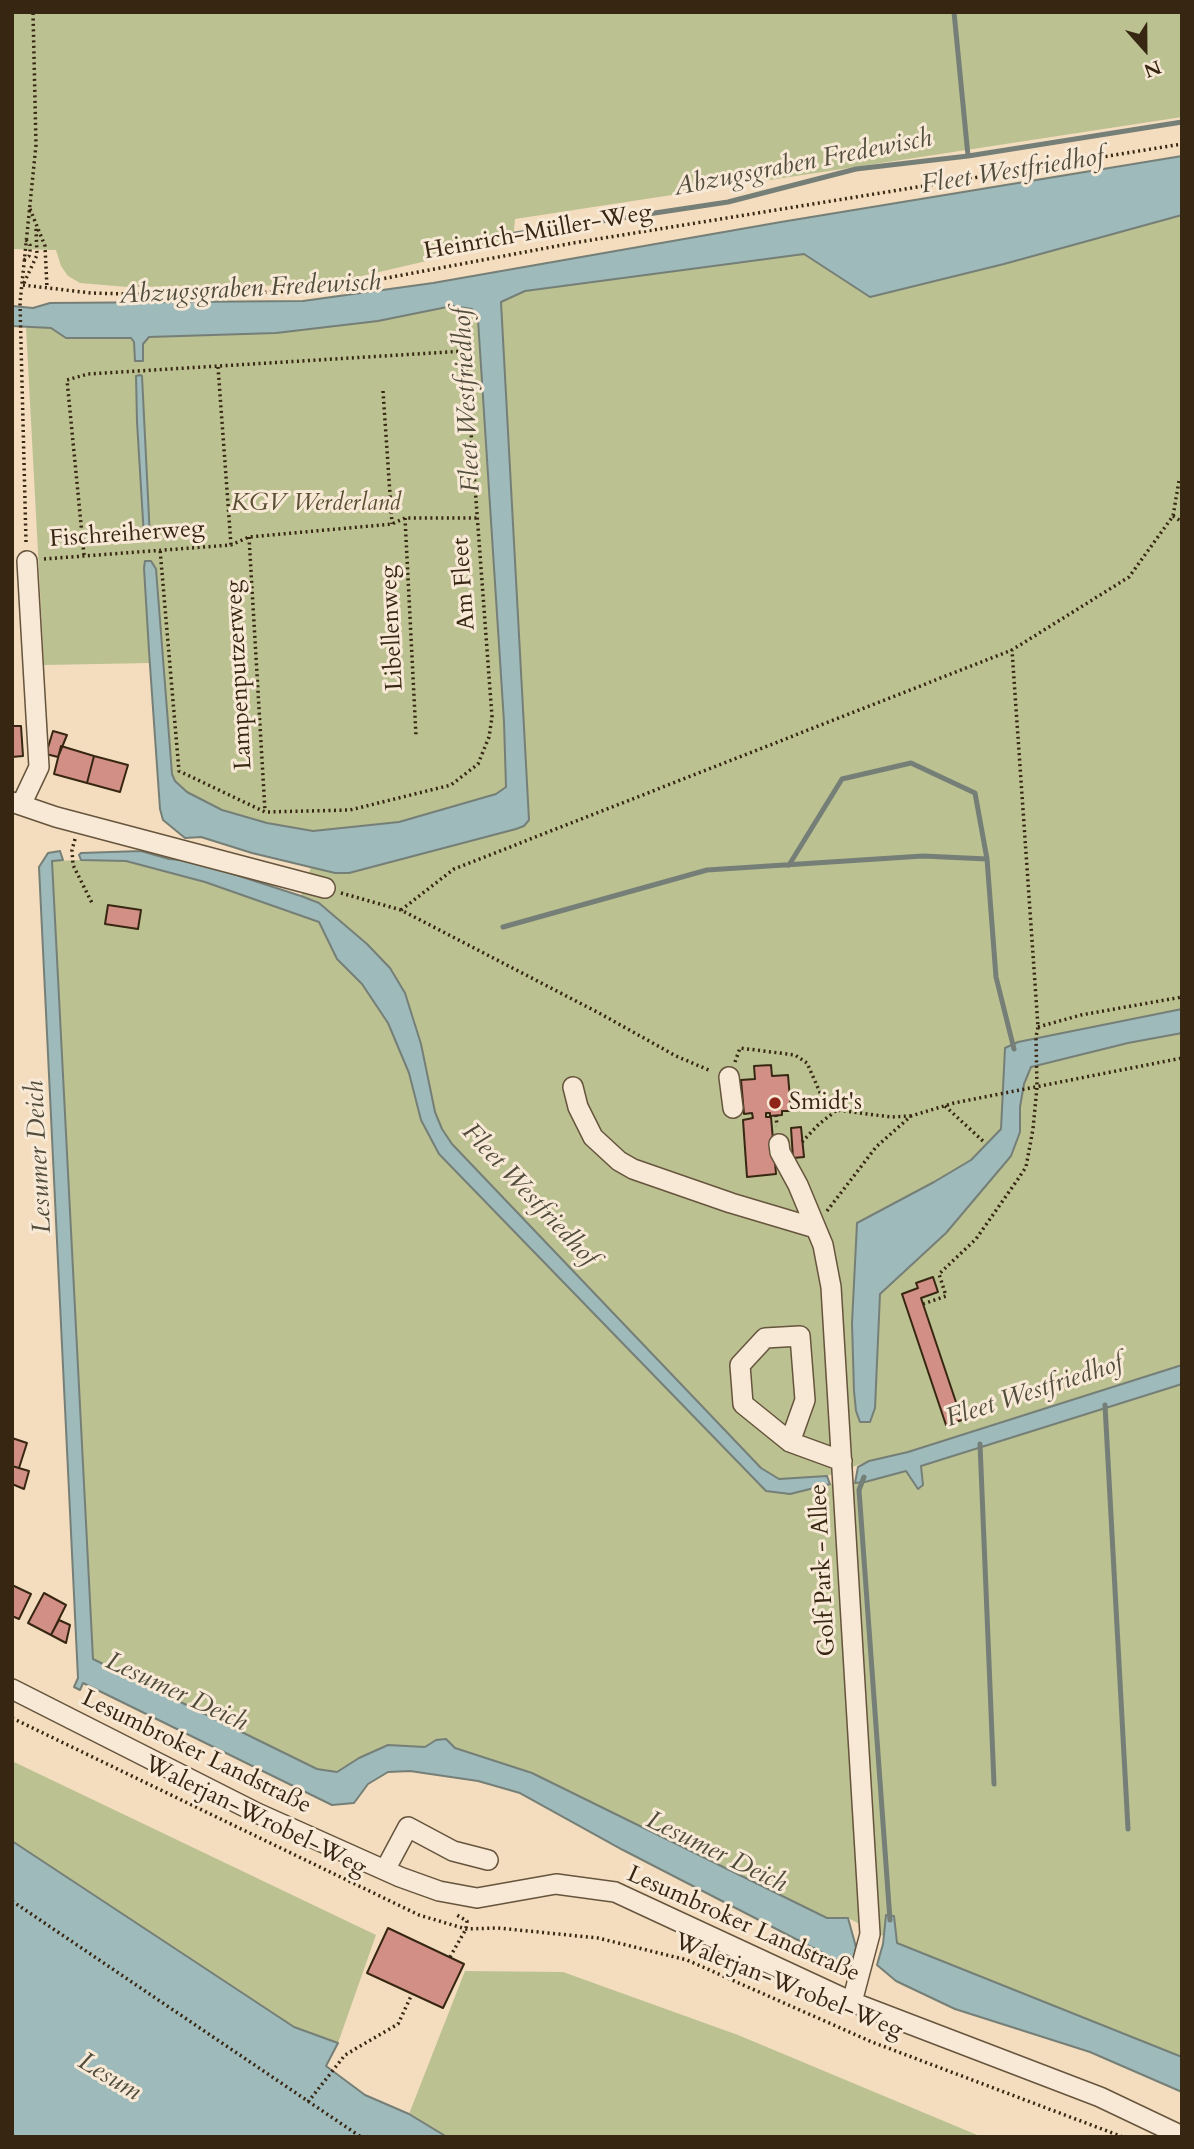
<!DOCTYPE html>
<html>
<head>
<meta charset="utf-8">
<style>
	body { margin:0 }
	#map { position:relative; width:1194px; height:2149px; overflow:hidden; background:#f3ddbe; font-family:Cardo,serif }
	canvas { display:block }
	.frame { position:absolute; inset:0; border:14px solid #372712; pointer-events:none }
	.north { position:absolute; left:1110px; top:14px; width:70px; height:70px; -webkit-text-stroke:5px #f7e9d5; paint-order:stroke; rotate:159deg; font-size:19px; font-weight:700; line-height:28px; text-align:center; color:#372712 }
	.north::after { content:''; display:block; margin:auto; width:24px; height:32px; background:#372712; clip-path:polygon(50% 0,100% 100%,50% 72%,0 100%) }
</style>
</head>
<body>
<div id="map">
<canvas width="1194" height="2149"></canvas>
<div class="frame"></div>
<div class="north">N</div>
</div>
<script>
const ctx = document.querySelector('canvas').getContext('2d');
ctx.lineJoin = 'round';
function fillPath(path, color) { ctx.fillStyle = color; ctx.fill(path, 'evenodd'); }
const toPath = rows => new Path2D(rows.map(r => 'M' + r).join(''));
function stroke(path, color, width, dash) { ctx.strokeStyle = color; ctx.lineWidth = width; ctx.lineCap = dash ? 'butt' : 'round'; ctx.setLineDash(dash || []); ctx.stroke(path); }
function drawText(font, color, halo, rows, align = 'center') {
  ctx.font = font + ' Cardo,serif'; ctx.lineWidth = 6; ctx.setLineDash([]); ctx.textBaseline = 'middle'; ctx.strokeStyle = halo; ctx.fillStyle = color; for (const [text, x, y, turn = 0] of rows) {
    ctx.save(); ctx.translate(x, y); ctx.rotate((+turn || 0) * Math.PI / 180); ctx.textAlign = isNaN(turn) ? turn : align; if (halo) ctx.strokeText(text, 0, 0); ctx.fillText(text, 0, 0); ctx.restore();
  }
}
fillPath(toPath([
	[12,12,1182,12,1182,117,515,219,513,241,323,285,127,287,80,283,68,276,61,266,56,250,12,249],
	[1182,215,1182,1365,908,1452,869,1461,827,1476,779,1479,761,1468,452,1144,442,1129,435,1112,421,1044,405,993,367,944,319,903,301,896,311,867,335,873,349,873,516,829,529,820,501,303,525,291,804,254,870,296,1004,264],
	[453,306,472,309,478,320,504,722,506,787,496,794,399,822,313,832,267,823,222,810,187,792,175,781,172,774,156,569,144,568,150,663,44,665,26,327,51,328,67,338,131,338,134,342,135,361,143,360,143,344,149,337,276,333,378,321],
	[81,860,126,861,205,882,319,922,337,959,362,984,388,1023,409,1073,421,1120,439,1154,766,1491,790,1494,830,1484,865,1482,906,1471,919,1489,923,1485,921,1466,1182,1384,1182,2057,897,1943,848,1918,827,1918,532,1773,455,1748,436,1740,425,1747,387,1745,359,1758,337,1772,317,1769,93,1659,52,861],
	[12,1761,376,1935,338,2043,294,2027,12,1841],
	[465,1971,563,1972,738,2035,982,2137,447,2137,409,2114]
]), '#bbc191');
const water = toPath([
	[1182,156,1182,215,1004,264,870,297,804,254,525,291,501,302,529,820,524,826,516,829,349,873,335,873,252,853,201,837,185,838,163,820,160,809,149,651,144,568,145,561,151,561,156,569,172,774,175,781,187,792,222,810,267,823,313,831,399,822,496,794,506,787,504,722,478,320,472,309,452,306,378,321,276,333,149,337,143,344,143,361,135,361,134,342,131,338,66,338,51,328,12,326,12,306,33,308,50,303,303,301,433,283,781,222,1182,156],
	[140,375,142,376,150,538,147,540,144,537,137,422,136,376,140,375],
	[60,851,63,860,52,861,93,1659,317,1769,337,1772,359,1758,388,1745,425,1747,436,1740,446,1739,455,1748,532,1773,827,1918,848,1918,856,1947,854,1957,841,1962,821,1952,623,1850,520,1793,478,1781,410,1771,388,1772,368,1784,354,1803,332,1805,83,1683,80,1690,74,1687,78,1678,39,867,48,853,60,851],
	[141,851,169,859,193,861,301,896,319,903,367,944,390,968,405,993,421,1044,435,1112,442,1129,452,1144,761,1468,779,1479,827,1476,830,1484,790,1494,766,1491,439,1154,421,1120,409,1073,388,1023,362,984,337,959,319,922,205,882,126,861,81,860,79,855,81,853,141,851],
	[1182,1009,1182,1033,1128,1043,1031,1067,1024,1084,1020,1107,1020,1132,1011,1156,946,1233,880,1294,875,1408,870,1422,860,1422,856,1411,854,1391,852,1323,857,1223,934,1182,971,1160,1001,1129,1005,1048,1018,1042,1182,1009],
	[1182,1365,1182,1384,921,1466,923,1485,918,1489,906,1471,865,1482,855,1483,858,1467,869,1461,908,1452,1182,1365],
	[12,1841,294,2027,338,2043,326,2066,365,2095,409,2114,447,2137,12,2137,12,1841],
	[886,1915,894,1916,897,1943,1182,2057,1182,2092,1090,2052,955,2009,896,1981,877,1965,883,1944,886,1915]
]);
fillPath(water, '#9ebaba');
stroke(water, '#757f77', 2);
stroke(toPath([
	[954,12,968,156],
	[515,234,728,202,856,169,968,156,1182,122],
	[789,865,842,779,911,763,975,793,987,859],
	[503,927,707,870,923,856,987,859,996,977,1014,1049],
	[1105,1405,1128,1829],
	[980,1444,994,1784],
	[864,1477,859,1490,890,1920]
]), '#757f77', 5);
const building = toPath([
	[12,726,21,726,23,756,12,757,12,726],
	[53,731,67,735,58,757,46,754,53,731],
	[61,746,94,756,87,783,54,774,61,746],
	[94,756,128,765,120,792,87,783,94,756],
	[108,905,141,910,138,929,105,924,108,905],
	[771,1065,772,1076,788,1075,791,1111,782,1111,782,1115,770,1116,770,1113,766,1113,766,1117,771,1117,776,1174,747,1177,743,1120,753,1118,752,1113,744,1114,741,1080,755,1079,754,1066,771,1065],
	[801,1127,804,1157,793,1158,791,1128,801,1127],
	[933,1277,938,1292,921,1298,962,1420,946,1425,902,1294,918,1288,916,1283,933,1277],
	[12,1438,27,1443,19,1468,12,1466,12,1438],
	[12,1466,29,1471,24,1489,12,1484,12,1466],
	[12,1585,31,1594,19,1619,12,1616,12,1585],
	[44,1593,66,1605,51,1635,28,1623,44,1593],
	[59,1620,70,1625,66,1643,51,1635,59,1620],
	[388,1928,464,1964,443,2008,367,1973,388,1928]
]);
fillPath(building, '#d18f85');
stroke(building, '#372712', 2);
const minor = toPath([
	[12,802,56,817,325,888],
	[21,805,39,767,27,561],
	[729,1077,733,1108],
	[573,1087,578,1107,593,1137,619,1161,633,1169,731,1203,815,1228],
	[779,1144,780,1152,798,1185,823,1245,831,1287,870,1934,852,2002],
	[790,1442,805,1400,800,1336,765,1338,740,1365,743,1404,790,1442,842,1461],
	[12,1689,257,1813,400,1877,439,1891,477,1898,556,1884,615,1892,852,2002,1100,2097,1182,2136],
	[385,1870,408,1827,453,1851,488,1860]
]);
stroke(minor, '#66543d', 22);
stroke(toPath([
	[30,209,45,246,47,288],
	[24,260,29,256,30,251,30,245,26,240],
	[24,283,37,255,36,228],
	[23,285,91,293,197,296,328,289,573,243,1182,144],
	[218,367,231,545],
	[383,391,392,524],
	[1173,516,1182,522],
	[405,518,416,736],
	[249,537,265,811],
	[26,542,20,303,36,145,33,12],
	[84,555,67,380,88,374,465,351,492,717,489,737,478,764,451,785,350,810,265,812,179,771,160,549],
	[44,559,231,545,249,537,392,524,405,518,478,518],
	[75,839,72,850,73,865,92,903],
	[341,893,401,910,599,1013,676,1056,711,1071],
	[401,910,454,869,1012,650],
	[1038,1027,1081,1015,1182,997],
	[735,1062,740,1048,795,1055,807,1063,822,1097,837,1110,891,1117,911,1116],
	[945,1106,984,1142],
	[776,1115,777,1126],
	[802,1142,819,1124,837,1110],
	[827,1211,876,1147,911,1116,954,1103,1182,1058],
	[923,1304,946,1296,939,1274,976,1239,1018,1179,1026,1167,1033,1129,1037,1087,1036,1037,1038,1027,1012,650,1129,577,1173,516,1179,481,1182,479],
	[12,1718,419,1915,466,1929,498,1928,598,1938,687,1960,872,2042,1123,2137],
	[12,1901,361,2137],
	[450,1957,466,1929,467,1921,455,1914],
	[308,2102,345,2055,398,2024,412,1994]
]), '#372712', 3.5, [2, 3.5]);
stroke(minor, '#f7e9d5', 19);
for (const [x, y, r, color] of [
	[775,1103,7,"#8f2418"]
]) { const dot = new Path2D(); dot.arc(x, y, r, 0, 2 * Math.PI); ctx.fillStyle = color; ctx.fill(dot); stroke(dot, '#f7e9d5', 2.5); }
drawText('24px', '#372712', '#f7e9d5', [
	["Heinrich-Müller-Weg",538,233,-10],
	["Fischreiherweg",127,535,-4],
	["Am Fleet",465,584,-94],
	["Libellenweg",393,628,-93],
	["Lampenputzerweg",240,675,-93],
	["Golf Park - Allee",824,1570,-93],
	["Lesumbroker Landstraße",196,1753,26],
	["Walerjan-Wrobel-Weg",255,1817,26],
	["Lesumbroker Landstraße",743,1925,24],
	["Walerjan-Wrobel-Weg",788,1987,22]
]);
drawText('italic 24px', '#584e32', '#f7e9d5', [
	["KGV Werderland",316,504]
]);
drawText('24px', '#372712', '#f7e9d5', [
	["Smidt's",789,1103]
], 'left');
drawText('italic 26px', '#514c3c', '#f7e9d5', [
	["Abzugsgraben Fredewisch",803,164,-11],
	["Fleet Westfriedhof",1013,172,-9],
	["Abzugsgraben Fredewisch",250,290,-3],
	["Fleet Westfriedhof",468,400,-93],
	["Lesumer Deich",40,1157,-93],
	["Fleet Westfriedhof",529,1196,47],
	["Fleet Westfriedhof",1035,1392,-18],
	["Lesumer Deich",176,1693,25],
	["Lesumer Deich",716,1853,26],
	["Lesum",109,2078,31]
]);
</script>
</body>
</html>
